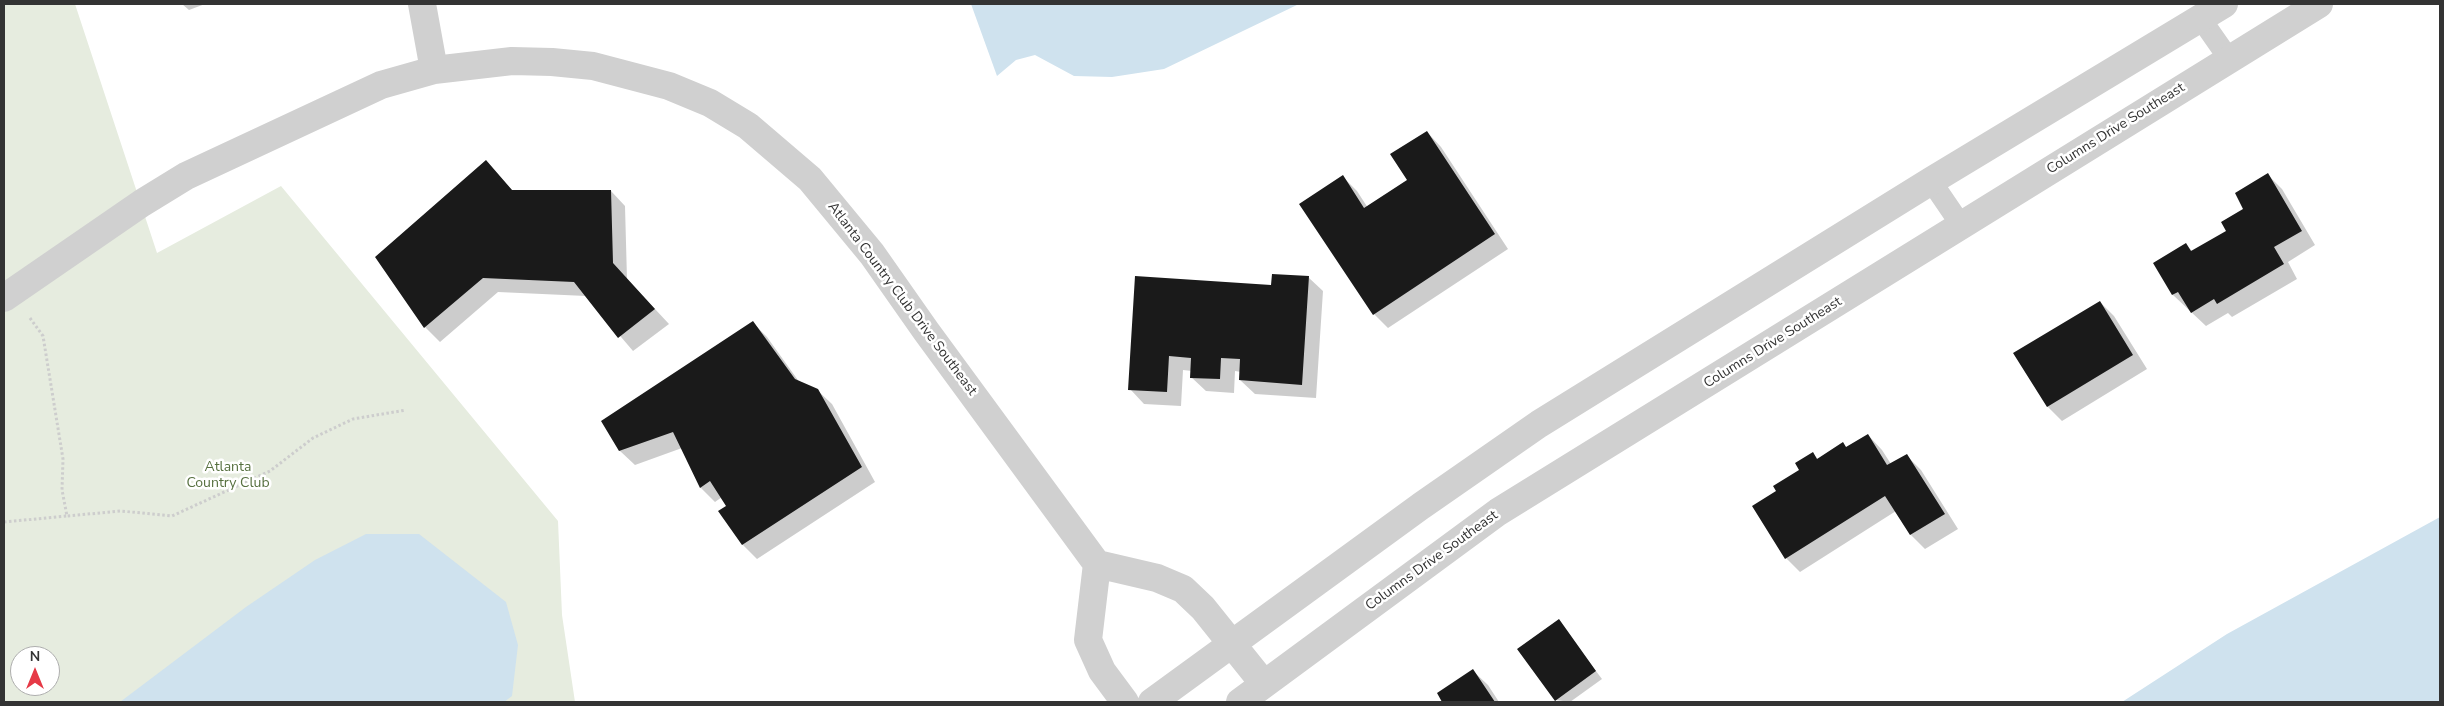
<!DOCTYPE html>
<html>
<head>
<meta charset="utf-8">
<style>
	body { margin:0 }
	#map { position:relative; width:2444px; height:706px; overflow:hidden; background:#fff; font-family:"Nunito Sans",sans-serif }
	canvas { display:block }
	.frame { position:absolute; inset:0; border:5px solid #333; pointer-events:none }
	.north { position:absolute; left:10px; top:646px; width:50px; height:50px; box-sizing:border-box; background:#fff; border:1px solid #adadad; border-radius:50%; rotate:0deg; font-size:14px; font-weight:700; line-height:20px; text-align:center; color:#333 }
	.north::after { content:''; display:block; margin:auto; width:18px; height:22px; background:#e63946; clip-path:polygon(50% 0,100% 100%,50% 72%,0 100%) }
</style>
</head>
<body>
<div id="map">
<canvas width="2444" height="706"></canvas>
<div class="frame"></div>
<div class="north">N</div>
</div>
<script>
const ctx = document.querySelector('canvas').getContext('2d');
ctx.lineJoin = 'round';
function fillPath(path, color) { ctx.fillStyle = color; ctx.fill(path, 'evenodd'); }
const toPath = rows => new Path2D(rows.map(r => 'M' + r).join(''));
function stroke(path, color, width, dash) { ctx.strokeStyle = color; ctx.lineWidth = width; ctx.lineCap = dash ? 'butt' : 'round'; ctx.setLineDash(dash || []); ctx.stroke(path); }
function drawText(font, color, halo, rows, align = 'center') {
  ctx.font = font + ' "Nunito Sans",sans-serif'; ctx.lineWidth = 5; ctx.setLineDash([]); ctx.textBaseline = 'middle'; ctx.strokeStyle = halo; ctx.fillStyle = color; for (const [text, x, y, turn = 0] of rows) {
    ctx.save(); ctx.translate(x, y); ctx.rotate((+turn || 0) * Math.PI / 180); ctx.textAlign = isNaN(turn) ? turn : align; if (halo) ctx.strokeText(text, 0, 0); ctx.fillText(text, 0, 0); ctx.restore();
  }
}
fillPath(toPath([
	[4,4,75,4,157,253,281,186,558,521,562,615,575,702,4,702],
	[20,656,50,656,50,686,20,686]
]), '#e6ecdf');
fillPath(toPath([
	[971,4,1299,4,1164,69,1112,77,1074,76,1035,55,1016,60,997,76],
	[2440,517,2440,702,2122,702,2227,634],
	[366,534,419,534,506,602,518,645,512,696,504,702,120,702,246,607,315,560]
]), '#cfe2ee');
fillPath(toPath([
	[182,4,205,4,189,10],
	[1427,132,1441,147,1508,249,1388,328,1374,314,1343,177,1357,191,1368,208,1409,181],
	[486,162,513,191,611,191,625,206,627,279,669,324,633,351,586,296,498,292,440,342,425,327,376,257],
	[2268,175,2282,189,2315,245,2288,262,2297,279,2232,317,2228,313,2206,326,2173,295,2186,245,2193,252,2228,231],
	[1308,277,1323,291,1316,398,1255,394,1240,380,1241,372,1235,371,1234,393,1206,391,1191,377,1192,371,1183,370,1181,406,1144,404,1130,389,1136,278,1272,286],
	[2100,302,2114,316,2147,369,2062,421,2048,407,2015,354],
	[753,323,767,337,800,383,817,390,832,404,875,482,757,559,743,545,720,512,728,506,722,497,715,502,701,488,682,448,635,465,620,451,603,421],
	[1868,435,1882,450,1891,464,1906,455,1921,470,1958,529,1925,549,1911,535,1896,511,1800,572,1786,558,1778,492,1801,470,1813,454,1818,459,1843,444,1847,448],
	[1558,621,1602,679,1570,702,1556,700,1519,650],
	[1473,671,1488,685,1499,702,1444,702,1438,694]
]), '#0003');
fillPath(toPath([
	[1427,131,1495,234,1373,315,1299,204,1343,175,1364,208,1407,180,1390,154],
	[486,160,512,190,611,190,613,263,655,309,618,338,574,282,483,278,424,328,375,257],
	[2268,173,2302,231,2274,247,2284,264,2217,304,2214,299,2191,313,2178,292,2172,295,2153,263,2186,243,2191,251,2226,231,2221,222,2243,209,2235,193],
	[1272,274,1309,276,1302,385,1239,380,1240,359,1221,358,1220,379,1190,378,1191,358,1169,356,1167,392,1128,390,1135,276,1271,285],
	[2100,301,2133,355,2047,407,2013,353],
	[753,321,795,379,818,389,862,467,742,545,718,511,726,506,710,481,700,488,673,432,619,451,601,421],
	[1868,434,1887,465,1907,454,1945,514,1910,535,1885,496,1785,559,1752,506,1776,491,1773,486,1799,470,1795,463,1813,452,1817,459,1843,442,1846,447],
	[1559,619,1596,671,1555,701,1517,649],
	[1473,669,1495,702,1442,702,1437,693]
]), '#1a1a1a');
stroke(toPath([
	[30,318,43,336,63,459,62,490,67,516,121,511,172,516,270,471,313,438,353,419,406,410],
	[4,522,67,516]
]), '#cdcdcd', 3, [2.5, 2.5]);
stroke(toPath([
	[2201,19,2229,59],
	[1931,181,1961,225]
]), '#d0d0d0', 21);
stroke(toPath([
	[422,4,434,70],
	[4,298,142,203,186,176,381,85,434,70,512,61,552,62,593,66,669,86,710,103,748,126,810,179,872,254,926,331,1097,564,1157,578,1183,589,1203,608,1264,684],
	[1097,564,1088,640,1102,671,1125,702],
	[1152,702,1421,506,1539,424,1931,181,2224,4],
	[1240,702,1498,512,2319,4]
]), '#d0d0d0', 28);
drawText('14px', '#333', '#fff', [
	["Columns Drive Southeast",2116,129,-32],
	["Atlanta Country Club Drive Southeast",902,299,53],
	["Columns Drive Southeast",1773,343,-32],
	["Columns Drive Southeast",1432,561,-36]
]);
drawText('14px', '#56703f', '#fff', [
	["Atlanta",228,468],
	["Country Club",228,484]
]);
</script>
</body>
</html>
